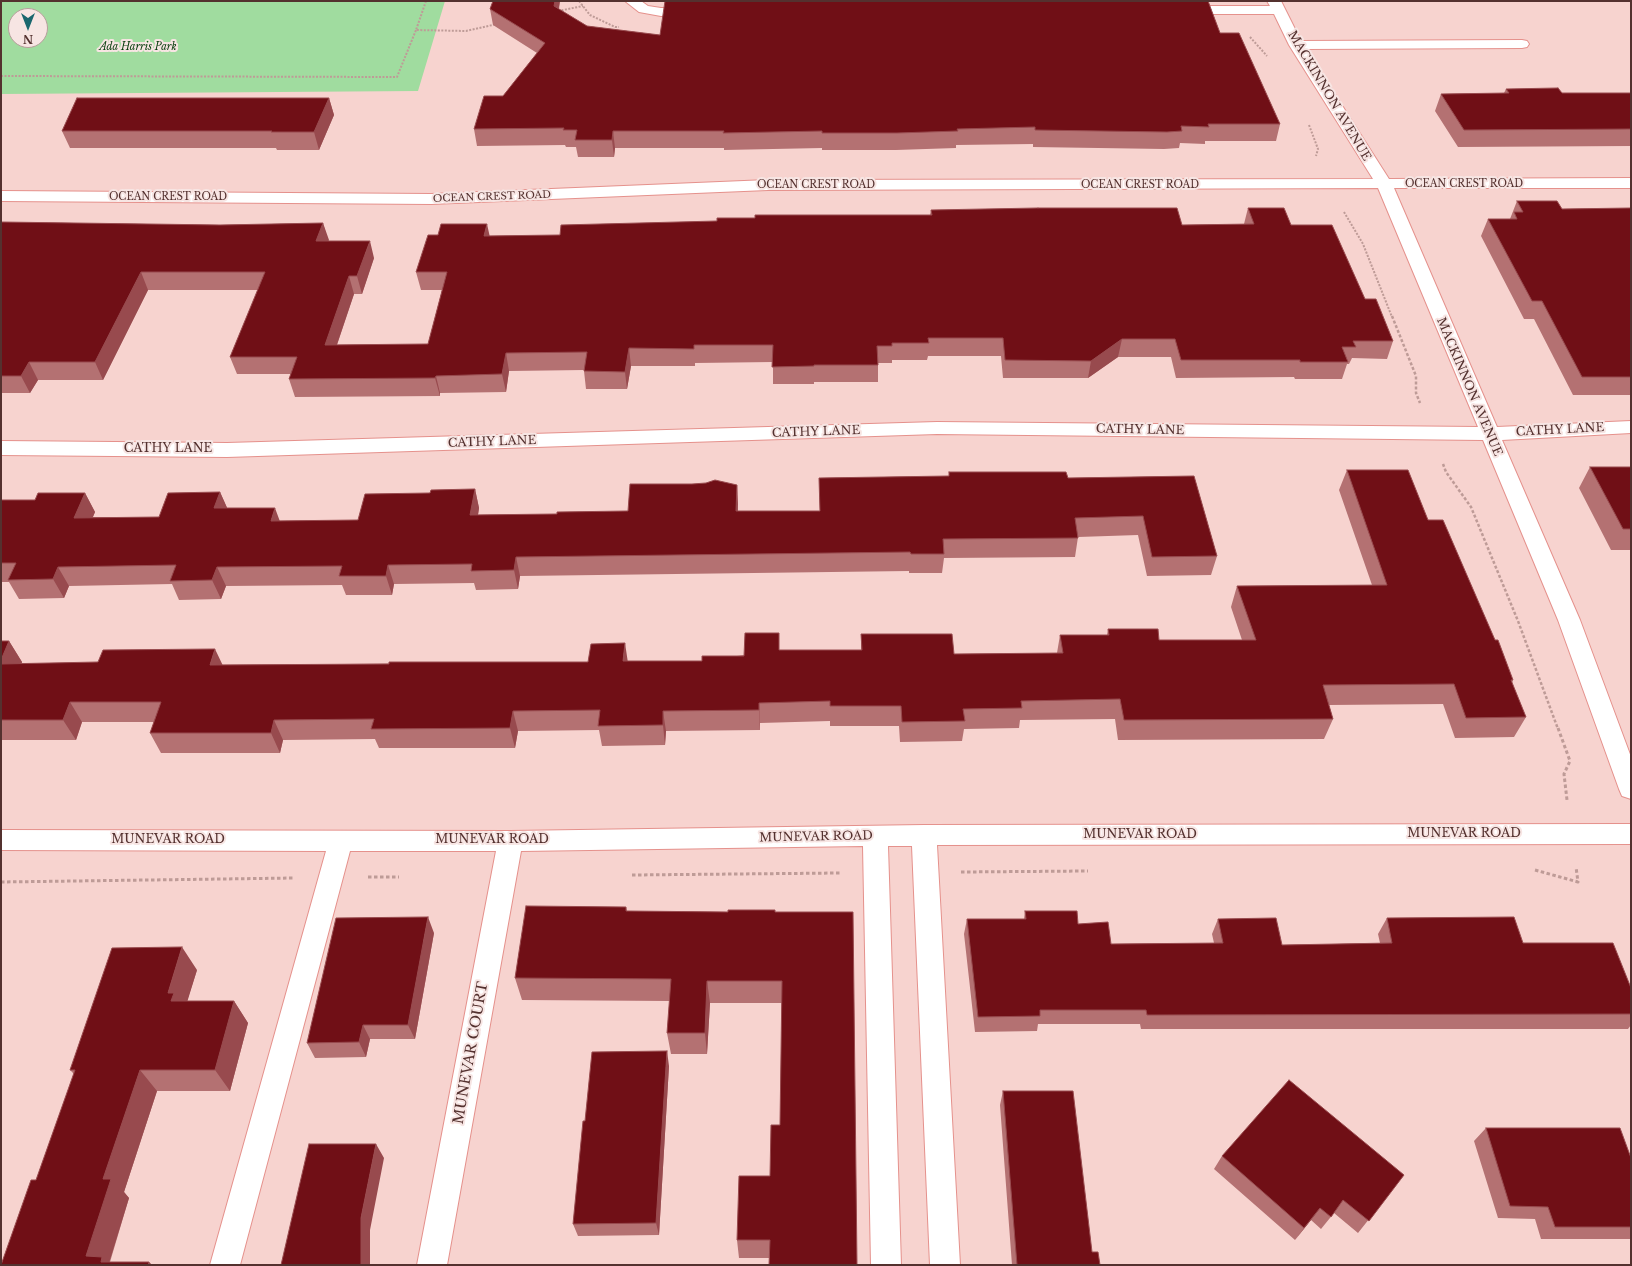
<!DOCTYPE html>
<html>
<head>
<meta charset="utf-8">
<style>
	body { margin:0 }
	#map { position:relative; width:1632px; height:1266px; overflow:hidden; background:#f7d3cf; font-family:"Libre Baskerville",serif }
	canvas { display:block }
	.frame { position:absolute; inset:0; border:2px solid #54312f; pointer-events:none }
	.north { position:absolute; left:8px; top:8px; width:40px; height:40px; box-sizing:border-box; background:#f7e5e3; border:1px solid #b69d9b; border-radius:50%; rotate:180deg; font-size:11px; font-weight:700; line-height:16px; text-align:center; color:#54312f }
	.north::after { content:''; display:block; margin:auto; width:14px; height:18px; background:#1a676e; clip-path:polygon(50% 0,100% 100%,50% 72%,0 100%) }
</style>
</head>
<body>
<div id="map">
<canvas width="1632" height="1266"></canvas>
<div class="frame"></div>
<div class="north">N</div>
</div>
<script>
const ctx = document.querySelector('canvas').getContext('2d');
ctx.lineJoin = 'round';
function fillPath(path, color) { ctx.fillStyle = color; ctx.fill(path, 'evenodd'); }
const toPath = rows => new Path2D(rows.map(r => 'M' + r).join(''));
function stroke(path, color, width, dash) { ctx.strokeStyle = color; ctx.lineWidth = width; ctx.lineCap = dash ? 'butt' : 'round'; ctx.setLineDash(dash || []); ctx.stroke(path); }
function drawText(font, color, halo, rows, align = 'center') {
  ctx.font = font + ' "Libre Baskerville",serif'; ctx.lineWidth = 4; ctx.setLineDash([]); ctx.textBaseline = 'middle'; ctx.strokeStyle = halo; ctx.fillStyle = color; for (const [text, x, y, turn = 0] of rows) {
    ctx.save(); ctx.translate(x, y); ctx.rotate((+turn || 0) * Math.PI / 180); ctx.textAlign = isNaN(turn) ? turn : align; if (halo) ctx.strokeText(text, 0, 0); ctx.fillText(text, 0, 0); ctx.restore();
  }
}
fillPath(toPath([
	[1,1,445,1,418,91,1,94],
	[16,16,40,16,40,40,16,40]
]), '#a0dc9f');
const minor = toPath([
	[625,1,641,1,648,6,661,8,693,8,698,9,700,12,698,15,693,16,661,16,639,12,625,1],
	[1267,1,1281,1,1301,41,1522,40,1527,41,1529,44,1527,47,1522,48,1306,49,1389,179,1631,178,1631,188,1394,188,1497,427,1631,421,1631,433,1502,440,1580,620,1631,757,1631,799,1622,796,1619,789,1558,620,1483,440,937,434,227,457,1,455,1,441,227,443,937,422,1478,427,1378,188,768,190,431,204,1,201,1,191,431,194,768,180,1373,179,1289,45,1274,14,1181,14,1176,13,1174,10,1176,7,1181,6,1270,6,1267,1],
	[1631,824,1631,844,937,845,960,1265,930,1265,912,846,888,846,901,1265,871,1265,863,846,521,851,447,1265,417,1265,496,851,350,851,240,1265,210,1265,326,851,1,850,1,830,510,831,924,825,1631,824]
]);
stroke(minor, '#e5918c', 2);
stroke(toPath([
	[426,1,416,30,466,31,497,24],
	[579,1,590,15,615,27,619,27],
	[558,11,583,6],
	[1250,37,1267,56],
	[1,76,397,77,416,30],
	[1309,125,1318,149,1316,156],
	[1344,212,1363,244,1392,317]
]), '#be9b97', 2, [2, 1.5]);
stroke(toPath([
	[1392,316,1416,376,1416,393,1420,403],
	[1443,464,1446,472,1471,507,1518,621,1558,729]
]), '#be9b97', 2.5, [3, 2]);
stroke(toPath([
	[1558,728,1570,761,1564,774,1567,800],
	[1535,870,1578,882,1576,867],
	[961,872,1088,871],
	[632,875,840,873],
	[368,877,399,877],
	[1,882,295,878]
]), '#be9b97', 3, [3.5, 2.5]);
fillPath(minor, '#fff');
fillPath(toPath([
	[493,1,560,1,559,9,587,26,660,35,667,1,1208,1,1220,33,1280,124,1276,141,1205,141,1205,144,1180,143,1179,148,1164,149,1033,147,1033,144,956,145,956,148,896,150,822,150,822,148,724,150,724,148,615,148,614,157,578,157,576,147,566,147,565,145,477,146,474,129,503,96,537,53,493,25,490,9],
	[1506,89,1562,93,1631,93,1631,146,1458,147,1435,111,1441,94,1504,93],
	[329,98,334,115,319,150,277,150,276,148,70,148,62,131],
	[1517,201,1562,209,1631,208,1631,395,1573,395,1534,319,1524,319,1481,236,1488,219,1510,219],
	[1248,208,1291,225,1365,299,1393,341,1387,359,1352,358,1349,364,1347,364,1342,379,1295,379,1294,377,1176,378,1171,357,1118,357,1088,378,1003,378,1001,356,928,356,927,360,892,360,892,363,878,363,878,382,814,382,814,384,773,384,773,362,695,363,695,366,631,366,627,389,586,389,584,371,584,370,509,371,506,392,440,393,440,396,295,397,289,379,291,374,237,374,230,357,258,290,148,290,103,380,38,380,30,393,1,393,1,222,220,225,323,223,328,241,374,258,362,294,354,294,337,345,428,344,442,290,421,290,416,272,490,236,560,235,755,218,930,215,931,210,1182,225,1244,224],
	[1590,467,1631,467,1631,550,1611,550,1579,488],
	[1347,470,1428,520,1495,640,1513,680,1512,683,1526,717,1514,737,1455,738,1443,704,1329,705,1333,719,1324,739,1118,740,1115,719,1020,720,1019,728,964,729,962,741,900,742,899,726,830,726,830,721,760,723,760,730,666,731,665,745,602,746,599,730,518,731,515,748,379,748,375,739,283,740,280,753,161,753,150,733,154,722,82,722,76,740,1,740,1,641,9,641,22,662,22,663,223,665,588,662,628,661,702,661,779,650,861,650,861,634,954,654,1057,653,1060,635,1107,635,1108,629,1159,640,1242,640,1231,607,1237,586,1372,585,1339,490],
	[949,472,1068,478,1194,476,1217,556,1211,575,1147,576,1138,535,1078,537,1075,557,944,558,942,573,909,573,909,571,520,576,518,589,476,590,474,583,394,584,392,595,346,595,342,585,226,586,221,599,179,600,172,584,69,586,64,598,19,599,9,582,1,582,1,500,35,500,85,493,95,512,93,517,159,517,220,492,227,508,280,521,358,520,430,493,475,489,479,508,478,515,557,514,628,511,737,485,738,511,820,511,819,478,949,476],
	[626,907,627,911,728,912,853,912,769,1258,739,1258,737,1240,770,1176,780,1125,782,1003,710,1003,707,1054,671,1054,667,1033,670,1001,522,1000,515,978],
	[1025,911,1078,924,1111,944,1214,943,1212,934,1218,919,1282,945,1380,943,1378,934,1387,918,1523,943,1631,988,1631,1025,1628,1029,1141,1029,1140,1024,1038,1024,1037,1031,975,1032,964,934,967,919,1024,919],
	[434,933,415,1039,370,1039,366,1057,315,1058,307,1043],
	[197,970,187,1001,234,1001,248,1023,230,1091,157,1091,124,1192,129,1198,110,1262,149,1262,152,1265,1,1265,36,1180,74,1074,70,1070],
	[669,1066,659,1235,578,1236,573,1224,585,1121],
	[1003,1091,1092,1252,1100,1265,1012,1265,1000,1105],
	[1486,1128,1631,1158,1631,1239,1541,1239,1535,1219,1498,1218,1474,1141],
	[1222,1156,1404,1175,1358,1233,1334,1213,1321,1229,1311,1220,1295,1240,1214,1169]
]), '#b47172');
fillPath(toPath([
	[555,1,560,1,556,22,554,6],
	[329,98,334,115,319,150,314,132],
	[613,131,615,148,614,157,612,140],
	[323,223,329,240,321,258,316,241],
	[487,224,491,242,484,236],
	[370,241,374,258,362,294,357,276],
	[141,272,148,290,103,380,95,362],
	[349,276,354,294,331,362,325,345],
	[1122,339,1118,357,1088,378,1091,361],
	[629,348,631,366,627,389,625,372],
	[506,353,509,371,506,392,502,374],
	[29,362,38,380,30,393,21,376],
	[436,376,440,393,440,396,435,378],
	[737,485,738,504,737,530,736,511],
	[475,489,479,508,475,534,470,515],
	[220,492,229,512,214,508],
	[85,493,95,512,84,537,74,518],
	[275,508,282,527,271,521],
	[516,557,520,576,518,589,514,570],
	[388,565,394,584,392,595,386,576],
	[58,567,69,586,64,598,53,579],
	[217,567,226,586,221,599,212,580],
	[9,641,22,662,13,684,1,666,1,660],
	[625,643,628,663,623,661],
	[215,649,225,670,210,665],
	[70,702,82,722,76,740,63,720],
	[759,703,760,723,760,730,759,710],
	[513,711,518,731,515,748,510,728],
	[663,711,666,731,665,745,663,725],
	[274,720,283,740,280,753,271,733],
	[428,917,434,933,415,1039,408,1025],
	[182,947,197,970,185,1009,171,1001,168,993],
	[707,981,710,1003,707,1054,705,1033],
	[234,1001,248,1023,230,1091,215,1070],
	[363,1025,370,1039,366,1057,359,1042],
	[667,1051,669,1066,659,1235,656,1223],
	[140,1070,157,1091,124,1192,129,1198,109,1263,97,1265,86,1256,103,1179],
	[376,1144,384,1158,370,1230,370,1265,361,1265,361,1218],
	[1320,1208,1311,1220,1295,1240,1304,1228],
	[149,1262,152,1265,148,1265]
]), '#984a4e');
const building = toPath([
	[493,1,555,1,554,6,587,26,660,35,665,1,1208,1,1220,33,1239,33,1280,124,1208,124,1209,127,1181,126,1182,131,1167,132,1035,130,1035,127,957,129,958,131,897,133,822,133,822,131,723,133,724,131,613,131,612,140,575,140,577,130,563,130,564,128,474,129,484,96,503,96,545,43,490,9,493,1],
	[1558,88,1562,93,1631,93,1631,129,1464,130,1441,94,1509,93,1506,89,1558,88],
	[77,98,329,98,314,132,271,132,272,131,62,131,77,98],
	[1517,201,1557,201,1562,209,1631,208,1631,377,1582,377,1542,301,1532,301,1488,219,1517,219,1514,212,1523,212,1517,201],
	[1038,208,1177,208,1182,225,1254,224,1248,208,1284,208,1291,225,1332,225,1365,299,1376,299,1393,341,1353,341,1356,347,1342,347,1348,362,1300,362,1300,360,1181,360,1175,339,1122,339,1091,361,1005,360,1003,338,928,338,929,343,892,343,892,346,877,346,878,365,814,365,814,366,772,367,773,345,694,345,694,349,629,348,625,372,584,371,587,352,506,353,502,374,436,376,435,378,289,379,297,357,230,357,265,272,141,272,95,362,29,362,21,376,1,376,1,222,220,225,323,223,316,241,370,241,357,276,349,276,325,345,428,344,447,272,416,272,428,235,438,235,441,224,487,224,484,236,560,235,561,225,717,221,717,218,755,218,755,215,932,215,931,210,1038,208],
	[1590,467,1631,467,1631,529,1623,529,1590,467],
	[1347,470,1408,470,1428,520,1443,520,1495,640,1498,640,1513,680,1511,680,1526,717,1466,718,1454,684,1323,685,1333,719,1124,720,1120,699,1021,701,1022,708,963,709,965,721,902,722,901,706,830,706,830,701,759,703,759,710,663,711,663,725,598,726,600,710,513,711,510,728,371,729,374,719,274,720,271,733,150,733,161,702,70,702,63,720,1,720,1,664,98,662,103,650,215,649,210,665,389,664,389,662,588,662,591,644,625,643,623,661,702,661,702,656,744,656,745,633,779,633,779,650,862,650,861,634,952,634,954,654,1063,653,1060,635,1109,635,1108,629,1158,629,1159,640,1256,640,1237,586,1387,585,1347,470],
	[949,472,1066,472,1068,478,1194,476,1217,556,1152,557,1143,516,1075,518,1078,538,943,539,944,554,911,554,910,552,516,557,514,570,471,571,472,564,388,565,386,576,339,576,342,566,217,567,212,580,170,581,176,565,58,567,53,579,8,580,16,563,1,563,1,500,35,500,38,493,85,493,74,518,159,517,168,493,220,492,214,508,275,508,271,521,358,520,365,494,430,493,431,490,475,489,470,515,557,514,557,512,628,511,630,484,692,484,706,483,715,480,737,485,736,511,820,511,819,478,949,476,949,472],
	[1,641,9,641,1,660,1,641],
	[526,906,626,907,626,911,728,912,728,910,775,910,775,912,853,912,857,1265,769,1265,770,1240,737,1240,739,1176,770,1176,771,1125,780,1125,782,981,707,981,705,1033,667,1033,671,979,515,978,526,906],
	[1025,911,1077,911,1078,924,1108,922,1111,944,1223,943,1218,919,1276,918,1282,945,1392,943,1387,918,1514,917,1523,943,1613,943,1631,988,1631,1014,1147,1015,1146,1010,1040,1010,1040,1016,978,1017,967,919,1026,919,1025,911],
	[428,917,408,1025,363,1025,359,1042,307,1043,336,918,428,917],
	[182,947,168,993,174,993,171,1001,234,1001,215,1070,140,1070,103,1179,111,1179,86,1256,102,1257,101,1262,149,1262,148,1265,1,1265,31,1180,36,1180,75,1070,70,1070,112,948,182,947],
	[667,1051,656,1223,573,1224,583,1121,585,1121,592,1052,667,1051],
	[1289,1080,1404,1175,1369,1221,1343,1200,1331,1217,1320,1208,1304,1228,1222,1156,1289,1080],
	[1003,1091,1073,1091,1092,1252,1098,1252,1100,1265,1017,1265,1003,1091],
	[1486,1128,1620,1128,1631,1158,1631,1227,1555,1227,1548,1207,1510,1206,1486,1128],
	[309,1144,376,1144,361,1218,361,1265,281,1265,309,1144]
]);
fillPath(building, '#700f16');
stroke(building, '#984a4e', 1);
drawText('italic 10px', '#033b09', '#f7e5e3', [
	["Ada Harris Park",138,47]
]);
drawText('10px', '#54312f', '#f7e5e3', [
	["OCEAN CREST ROAD",1464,184],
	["OCEAN CREST ROAD",816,185],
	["OCEAN CREST ROAD",1140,185],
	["OCEAN CREST ROAD",168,197],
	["OCEAN CREST ROAD",492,197,-2]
]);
drawText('12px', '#54312f', '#f7e5e3', [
	["MACKINNON AVENUE",1329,96,59],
	["MACKINNON AVENUE",1469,387,67],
	["CATHY LANE",1140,430,1],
	["CATHY LANE",1560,430,-3],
	["CATHY LANE",816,432,-2],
	["CATHY LANE",492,442,-2],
	["CATHY LANE",168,449],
	["MUNEVAR ROAD",1464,834],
	["MUNEVAR ROAD",1140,835],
	["MUNEVAR ROAD",816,837,-1],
	["MUNEVAR ROAD",168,840],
	["MUNEVAR ROAD",492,840]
]);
drawText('14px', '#54312f', '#f7e5e3', [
	["MUNEVAR COURT",471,1053,-80]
]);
</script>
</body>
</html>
